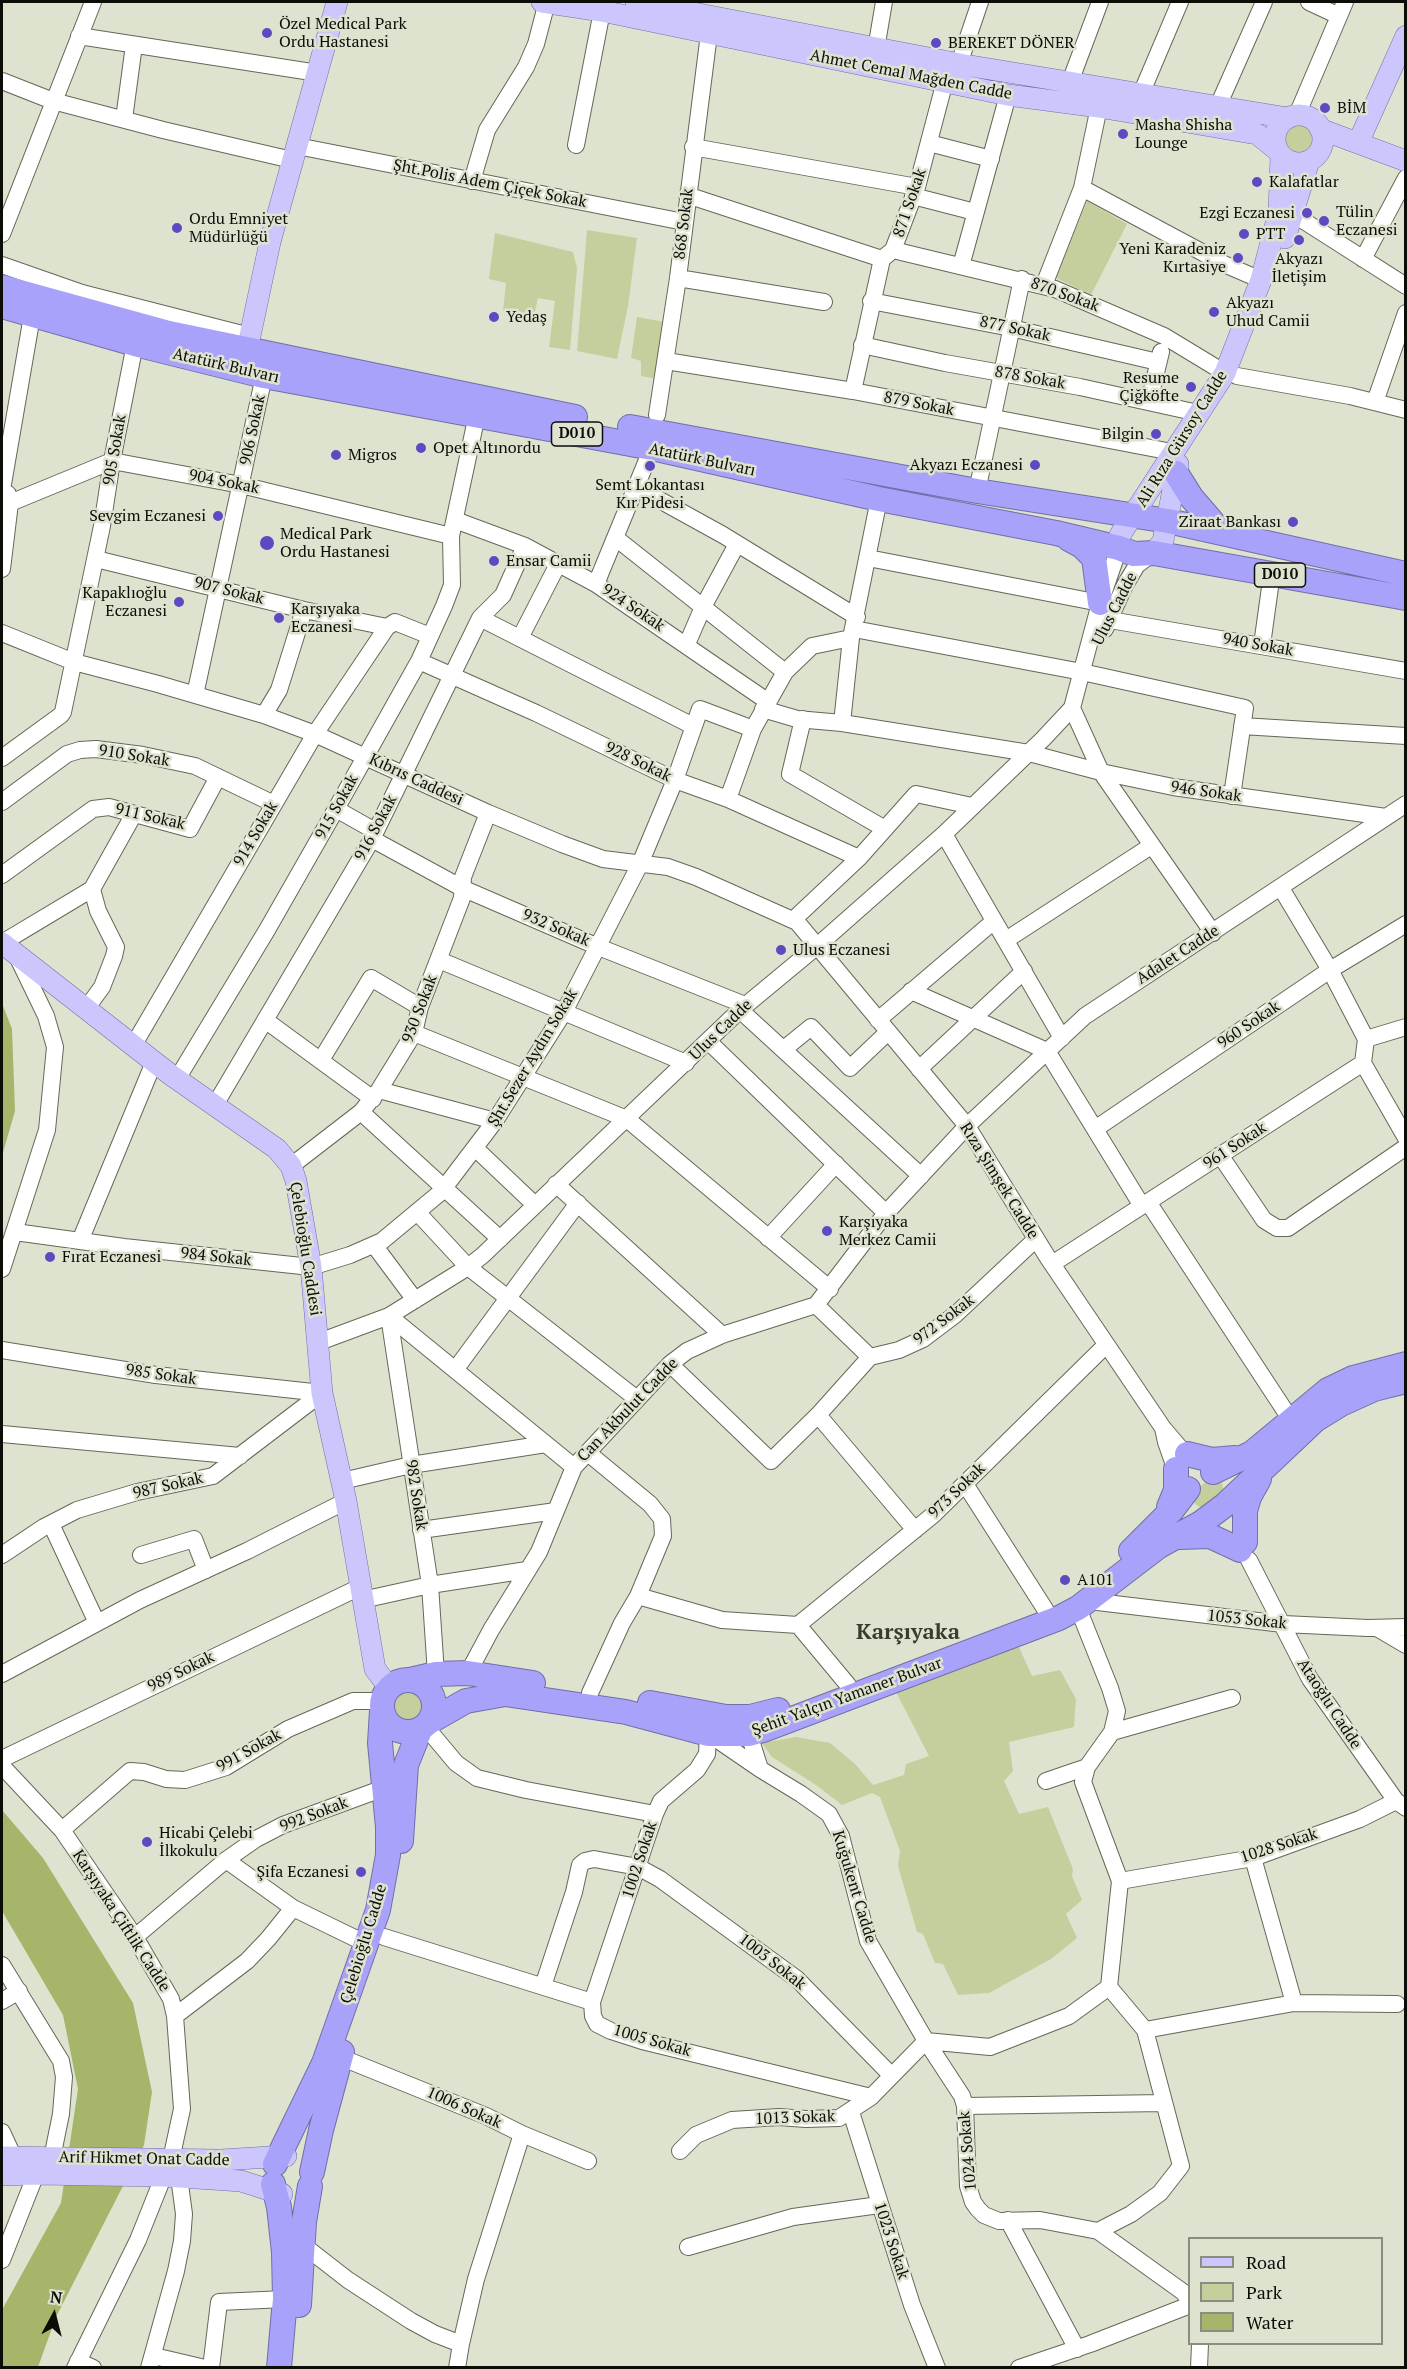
<!DOCTYPE html>
<html>
<head>
<meta charset="utf-8">
<style>
	body { margin:0 }
	#map { position:relative; width:1407px; height:2369px; overflow:hidden; background:#dee3d0; font-family:"PT Serif",serif }
	canvas { display:block }
	.frame { position:absolute; inset:0; border:3px solid #0c0d07; pointer-events:none }
	.legend { position:absolute; left:1188px; top:2237px; width:195px; height:108px; box-sizing:border-box; background:#dee3d0; border:2px solid #8a8d80; margin:0; padding:8px 10px; list-style:none; font-size:18px; color:#0c0d07 }
	.legend li { display:flex; align-items:center; gap:12px; height:30px }
	.legend b { width:30px; border:2px solid #8a8d80 }
	.north { position:absolute; left:24px; top:2285px; width:60px; height:60px; -webkit-text-stroke:4px #dee3d0; paint-order:stroke; rotate:7deg; font-size:16px; font-weight:700; line-height:24px; text-align:center; color:#0c0d07 }
	.north::after { content:''; display:block; margin:auto; width:21px; height:27px; background:#0c0d07; clip-path:polygon(50% 0,100% 100%,50% 72%,0 100%) }
</style>
</head>
<body>
<div id="map">
<canvas width="1407" height="2369"></canvas>
<div class="frame"></div>
<ul class="legend">
<li><b style="height:8px;background:#cbc7fd"></b>Road</li>
<li><b style="height:16px;background:#c4cf9d"></b>Park</li>
<li><b style="height:16px;background:#a5b569"></b>Water</li>
</ul>
<div class="north">N</div>
</div>
<script>
const ctx = document.querySelector('canvas').getContext('2d');
ctx.lineJoin = 'round';
function fillPath(path, color) { ctx.fillStyle = color; ctx.fill(path, 'evenodd'); }
const toPath = rows => new Path2D(rows.map(r => 'M' + r).join(''));
function stroke(path, color, width, dash) { ctx.strokeStyle = color; ctx.lineWidth = width; ctx.lineCap = dash ? 'butt' : 'round'; ctx.setLineDash(dash || []); ctx.stroke(path); }
function drawText(font, color, halo, rows, align = 'center') {
  ctx.font = font + ' "PT Serif",serif'; ctx.lineWidth = 5; ctx.setLineDash([]); ctx.textBaseline = 'middle'; ctx.strokeStyle = halo; ctx.fillStyle = color; for (const [text, x, y, turn = 0] of rows) {
    ctx.save(); ctx.translate(x, y); ctx.rotate((+turn || 0) * Math.PI / 180); ctx.textAlign = isNaN(turn) ? turn : align; if (halo) ctx.strokeText(text, 0, 0); ctx.fillText(text, 0, 0); ctx.restore();
  }
}
fillPath(toPath([
	'1284 139a15 15 0 1 1 30 0a15 15 0 1 1-30 0Z',
	[1087,201,1127,224,1091,295,1056,278],
	[587,230,637,238,628,306,617,359,577,351],
	[495,233,573,252,577,268,570,350,549,347,555,301,538,298,534,316,503,311,506,283,489,279],
	[637,317,665,322,658,379,641,376,641,361,631,358],
	[1209,1480,1222,1483,1224,1493,1202,1508,1196,1505,1193,1499,1196,1489],
	[1018,1645,1032,1676,1060,1670,1076,1699,1074,1727,1009,1742,1013,1771,1004,1781,1019,1814,1048,1807,1073,1869,1072,1876,1082,1900,1066,1914,1077,1938,1051,1959,989,1993,958,1995,943,1964,935,1963,923,1934,917,1932,898,1866,900,1851,880,1797,872,1793,842,1805,816,1785,772,1757,762,1743,796,1737,830,1743,855,1764,873,1785,904,1775,906,1764,929,1756,896,1692],
	'391 1706a17 17 0 1 1 34 0a17 17 0 1 1-34 0Z'
]), '#c4cf9d');
fillPath(toPath([
	[2,1003,12,1029,15,1111,2,1156],
	[2,1810,43,1858,133,2003,152,2092,144,2145,56,2317,38,2367,2,2367,2,2310,61,2203,78,2089,63,2015,2,1911]
]), '#a5b569');
const minor = toPath([
	[1309,2,1339,16],
	[79,36,318,73],
	[876,49,884,2],
	[959,64,980,2],
	[2,81,53,101,163,130,292,160],
	[1070,82,1100,2],
	[1141,94,1180,2],
	[1218,106,1264,2],
	[1297,115,1345,2],
	[124,119,134,45],
	[929,143,991,159],
	[576,145,602,11],
	[297,146,684,222],
	[693,147,917,187],
	[472,181,487,130,526,67,536,44,547,2],
	[1082,188,1224,264,1261,280],
	[687,195,882,259],
	[913,196,975,212],
	[1293,214,1406,286],
	[2,234,93,2],
	[893,250,1055,289,1164,336,1225,373],
	[1363,259,1406,178],
	[2,265,82,293,250,336],
	[961,266,1008,95],
	[678,278,824,302],
	[1044,285,1082,188,1099,107],
	[871,301,1011,328,1158,362],
	[862,345,945,363,1080,387,1198,413],
	[666,361,853,391,1172,452],
	[1237,376,1350,396,1406,410],
	[853,391,882,259,893,250,917,187,945,81],
	[1149,402,1161,352],
	[1375,402,1406,313],
	[657,415,678,278,709,34],
	[636,487,723,535,857,617],
	[2,490,32,316],
	[977,491,1022,279],
	[2,502,10,503,112,461,241,485,451,536],
	[455,520,525,546,596,584,767,701],
	[617,539,785,672],
	[868,558,1100,603],
	[96,559,304,610,387,627,395,622,430,636],
	[2,569,10,503,8,494],
	[596,584,652,448],
	[480,618,693,726],
	[1110,620,1406,671],
	[854,629,1082,672,1245,708,1232,796],
	[1105,629,1125,585,1137,565,1153,553],
	[2,633,74,662,158,684,264,715,315,734,488,813,562,844,603,859,668,867,696,877,797,922,967,1126,1048,1258,1163,1428],
	[520,638,558,564],
	[687,644,703,607,737,544],
	[1262,645,1272,573],
	[419,661,536,713,675,780,728,799,859,858],
	[195,695,264,376],
	[1072,708,1101,772,1213,933],
	[763,709,797,719,842,723,1029,753,1101,772,1173,787,1386,817],
	[264,715,279,690,304,610],
	[803,719,790,774,885,829],
	[842,723,851,638,879,499],
	[1242,726,1406,736],
	[2,758,61,715,63,712,102,526,112,461,135,344],
	[728,799,753,729,785,672,812,646,851,638],
	[2,802,67,754,80,750,96,749,143,755,195,766,274,804],
	[336,809,375,831],
	[944,834,1062,1038],
	[372,839,462,888,596,946,745,1005],
	[2,875,93,809,109,807,190,829,218,777],
	[1281,888,1330,970,1366,1039],
	[793,920,859,858,916,794,972,806],
	[1006,940,1151,846],
	[2,943,92,889],
	[439,960,686,1063],
	[911,991,1047,1051,1142,1206],
	[86,1009,102,987,114,956,116,947,98,911,92,889,134,814],
	[740,1010,921,1176],
	[265,1020,373,1099],
	[878,1020,994,921],
	[414,1033,627,1119,830,1289],
	[1366,1039,1406,1027],
	[709,1042,886,1213],
	[133,1046,315,734,387,627],
	[784,1049,811,1027,850,1068,888,1032],
	[321,1060,371,978,420,1007],
	[1363,1063,1406,1138],
	[919,1069,1024,971],
	[177,1079,267,930,336,809,419,661,444,606,452,585,451,536,477,415],
	[379,1090,495,1121],
	[215,1105,372,839,480,618,503,595,525,546],
	[361,1112,500,1239],
	[1095,1129,1330,970,1406,924],
	[475,1148,534,1204],
	[1220,1155,1264,1220,1277,1228,1288,1228,1406,1147],
	[291,1166,361,1112,379,1090,414,1033,420,1007,462,898,463,877,488,813],
	[556,1184,722,1335],
	[1148,1202,1291,1420],
	[417,1212,468,1267,637,1399],
	[15,1232,124,1247,311,1267,350,1255,382,1241,441,1192,495,1121,564,1012,640,864,675,780,700,709,753,729],
	[768,1238,836,1164],
	[80,1241,154,1062],
	[374,1245,415,1300],
	[1052,1264,1363,1063,1366,1039],
	[2,1269,47,1130,55,1047,46,1016,17,956],
	[816,1305,870,1357,899,1350,923,1339,956,1314,1036,1239],
	[389,1316,430,1585,436,1674],
	[389,1316,574,1467],
	[319,1342,389,1316,468,1267,483,1255,740,1010,816,947,944,834,1043,739,1072,708,1100,603,1119,548],
	[2,1350,156,1375,322,1393],
	[670,1364,771,1461,818,1415,870,1357],
	[455,1370,578,1203],
	[818,1415,915,1530],
	[2,1434,240,1456],
	[588,1453,650,1504,662,1519,663,1536,638,1596,622,1623,590,1693],
	[1179,1479,1166,1442,1163,1428,1180,1448,1194,1459],
	[342,1481,411,1465,546,1444],
	[965,1484,1045,1609],
	[51,1524,97,1623],
	[421,1530,556,1511],
	[2,1555,44,1527,77,1510,137,1492,213,1476,322,1393],
	[141,1555,194,1539,206,1570],
	[1249,1560,1310,1679,1396,1801,1406,1808],
	[638,1596,722,1620,798,1625,848,1685],
	[362,1600,430,1585,527,1570],
	[1089,1601,1283,1624,1368,1628,1406,1627],
	[798,1625,933,1515,1106,1345],
	[1377,1628,1406,1645],
	[468,1673,491,1630,539,1552,574,1467,670,1364,687,1351,722,1335,816,1305,886,1213,967,1126,1085,1016,1406,804],
	[2,1674,140,1600,247,1551,346,1501],
	[425,1726,456,1763,477,1778,526,1790,655,1814],
	[1112,1732,1232,1698],
	[708,1734,707,1754,697,1770,661,1801,655,1814,592,2002,593,2016,597,2024,611,2031,642,2041,871,2097],
	[709,1734,760,1769],
	[749,1734,760,1769,801,1794,829,1814,841,1836,868,1941,926,2041,990,2047,1069,2016,1109,1987,1120,1881,1083,1782,1087,1767,1112,1732,1117,1711,1110,1688,1078,1608],
	[2,1759,360,1587],
	[2,1766,62,1830,135,1937,171,1999,175,2016,182,2109,172,2155,138,2240,75,2368],
	[1046,1781,1087,1767],
	[62,1830,130,1771,144,1772,166,1779,185,1780,226,1767,288,1729,353,1701,382,1701],
	[1253,1858,1294,2003],
	[226,1860,293,1908,367,1944],
	[1120,1881,1253,1858,1360,1819,1396,1801],
	[135,1937,226,1860,256,1839,283,1825,384,1788],
	[384,1937,592,2002],
	[2,1965,61,2061,64,2077,61,2114,52,2158,36,2174,2,2260],
	[543,1986,574,1892,580,1865,585,1861,594,1859,638,1867,660,1879,797,1979,891,2075],
	[2,2001,19,1991],
	[175,2016,247,1961,268,1939,293,1908],
	[1145,2030,1294,2003,1397,2004],
	[340,2057,486,2116,522,2134,588,2161],
	[965,2106,1164,2103],
	[851,2112,912,2305,937,2368],
	[2,2132,14,2158],
	[680,2151,696,2135,732,2120,779,2117,806,2119,839,2118,871,2097,926,2041,962,2096,965,2106,968,2186,973,2202,978,2209,984,2215,999,2221,1040,2220,1098,2231,1183,2292,1190,2301],
	[1008,2220,1077,2349],
	[1098,2231,1131,2214,1160,2193,1181,2166,1145,2030,1109,1987],
	[303,2245,348,2280,411,2321,435,2334,461,2344],
	[688,2247,793,2217,879,2205],
	[154,2356,205,2368],
	[78,2361,93,2368],
	[149,2368,176,2271,182,2241,184,2214,179,2177],
	[211,2368,219,2302,285,2299],
	[457,2368,461,2344,476,2279,522,2134],
	[1019,2368,1090,2344,1190,2305],
	[1199,2368,1200,2344]
]);
const major = toPath([
	[542,2,602,11,1008,95,1099,107,1257,134,1277,150],
	[636,2,965,65,1288,118],
	'1275 139a24 24 0 1 1 48 0a24 24 0 1 1-48 0Z',
	[1320,129,1406,161],
	[1358,143,1406,36],
	[1285,238,1309,161],
	[250,336,270,242,337,2],
	[1119,548,1120,535,1225,373,1261,280,1279,212,1281,156],
	[1154,553,1163,541,1178,464],
	[2,943,171,1075,277,1149,291,1166,296,1181,311,1267,322,1393,346,1501,375,1669,389,1687],
	[2,2157,221,2160,286,2156],
	[2,2175,36,2174,163,2176,212,2179,241,2181,282,2194]
]);
const highway = toPath([
	[2,287,169,333,575,417],
	[2,306,135,344,264,376,652,448,879,499,1056,533,1119,548,1134,554,1154,553,1406,598],
	[630,427,977,491,1168,521,1406,574],
	[1176,473,1191,497,1221,532],
	[1069,539,1082,546,1094,558,1100,603],
	[1187,1454,1212,1460,1235,1458],
	[1213,1472,1252,1453,1328,1390,1353,1378,1406,1364],
	[1169,1507,1176,1490,1176,1469],
	[1179,1537,1210,1536,1240,1550],
	[1245,1542,1245,1511,1249,1497,1259,1479],
	[1131,1551,1172,1510,1188,1489],
	'382 1706a26 26 0 1 1 52 0a26 26 0 1 1-52 0Z',
	[410,1680,436,1674,468,1673,533,1683],
	[650,1703,726,1717,750,1717,778,1710],
	[429,1722,466,1701,505,1694,626,1712,708,1734,749,1734,763,1730,1059,1618,1078,1608,1159,1546,1201,1523,1225,1505,1315,1420,1341,1404,1374,1389,1406,1381],
	[401,1841,406,1765,420,1730],
	[275,2164,324,2063,378,1910,388,1855,388,1827,380,1743,382,1710],
	[312,2172,321,2130,342,2052],
	[273,2184,279,2207,284,2252,285,2299,279,2368],
	[299,2305,304,2222,310,2186]
]);
stroke(minor, '#646857', 18);
stroke(major, '#726ea6', 22);
stroke(highway, '#726ea6', 26);
stroke(minor, '#fff', 16);
stroke(major, '#cbc7fd', 21);
stroke(highway, '#a9a2fb', 24);
for (const [x, y, r, color] of [
	[267,33,6,"#5f49c2"],
	[936,43,6,"#5f49c2"],
	[1325,108,6,"#5f49c2"],
	[1123,134,6,"#5f49c2"],
	[1257,182,6,"#5f49c2"],
	[1307,213,6,"#5f49c2"],
	[1324,221,6,"#5f49c2"],
	[177,228,6,"#5f49c2"],
	[1244,234,6,"#5f49c2"],
	[1299,240,6,"#5f49c2"],
	[1238,258,6,"#5f49c2"],
	[1214,312,6,"#5f49c2"],
	[494,317,6,"#5f49c2"],
	[1191,387,6,"#5f49c2"],
	[1156,434,6,"#5f49c2"],
	[421,448,6,"#5f49c2"],
	[336,455,6,"#5f49c2"],
	[1035,465,6,"#5f49c2"],
	[650,466,6,"#5f49c2"],
	[218,516,6,"#5f49c2"],
	[1293,522,6,"#5f49c2"],
	[267,543,8,"#5f49c2"],
	[494,561,6,"#5f49c2"],
	[179,602,6,"#5f49c2"],
	[279,618,6,"#5f49c2"],
	[781,950,6,"#5f49c2"],
	[827,1231,6,"#5f49c2"],
	[50,1257,6,"#5f49c2"],
	[1065,1580,6,"#5f49c2"],
	[147,1842,6,"#5f49c2"],
	[361,1872,6,"#5f49c2"]
]) { const dot = new Path2D(); dot.arc(x, y, r, 0, 2 * Math.PI); ctx.fillStyle = color; ctx.fill(dot); stroke(dot, '#dee3d0', 2); }
for (const [x, y, w] of [
	[577,434,51],
	[1280,575,51]
]) { const box = new Path2D(); box.roundRect(x - w / 2, y - 12, w, 24, 4.5); ctx.fillStyle = '#dee3d0'; ctx.fill(box); stroke(box, '#0c0d07', 1.5); }
drawText('bold 15px', '#0c0d07', null, [
	["D010",577,434],
	["D010",1280,575]
]);
drawText('16px', '#0c0d07', '#dee3d0', [
	["Özel Medical Park",279,24],
	["Ordu Hastanesi",279,42],
	["BEREKET DÖNER",948,43],
	["BİM",1337,108],
	["Masha Shisha",1135,125],
	["Lounge",1135,143],
	["Kalafatlar",1269,182],
	["Tülin",1336,212],
	["Eczanesi",1336,230],
	["Ezgi Eczanesi",1295,213,"right"],
	["Ordu Emniyet",189,219],
	["Müdürlüğü",189,237],
	["PTT",1256,234],
	["Yeni Karadeniz",1226,249,"right"],
	["Kırtasiye",1226,267,"right"],
	["Akyazı",1299,259,"center"],
	["İletişim",1299,277,"center"],
	["Akyazı",1226,303],
	["Uhud Camii",1226,321],
	["Yedaş",506,317],
	["Resume",1179,378,"right"],
	["Çiğköfte",1179,396,"right"],
	["Bilgin",1144,434,"right"],
	["Opet Altınordu",433,448],
	["Migros",348,455],
	["Akyazı Eczanesi",1023,465,"right"],
	["Semt Lokantası",650,485,"center"],
	["Kır Pidesi",650,503,"center"],
	["Sevgim Eczanesi",206,516,"right"],
	["Ziraat Bankası",1281,522,"right"],
	["Medical Park",280,534],
	["Ordu Hastanesi",280,552],
	["Ensar Camii",506,561],
	["Kapaklıoğlu",167,593,"right"],
	["Eczanesi",167,611,"right"],
	["Karşıyaka",291,609],
	["Eczanesi",291,627],
	["Ulus Eczanesi",793,950],
	["Karşıyaka",839,1222],
	["Merkez Camii",839,1240],
	["Fırat Eczanesi",62,1257],
	["A101",1077,1580],
	["Hicabi Çelebi",159,1833],
	["İlkokulu",159,1851],
	["Şifa Eczanesi",349,1872,"right"]
], 'left');
drawText('16px', '#0c0d07', '#dee3d0', [
	["Ahmet Cemal Mağden Cadde",911,75,11],
	["Şht.Polis Adem Çiçek Sokak",490,184,11],
	["871 Sokak",910,203,-71],
	["868 Sokak",684,224,-83],
	["870 Sokak",1065,295,20],
	["877 Sokak",1015,329,12],
	["Atatürk Bulvarı",226,366,13],
	["878 Sokak",1030,378,10],
	["879 Sokak",919,404,11],
	["906 Sokak",253,430,-78],
	["Ali Rıza Gürsoy Cadde",1182,439,-58],
	["905 Sokak",115,450,-80],
	["Atatürk Bulvarı",702,460,12],
	["904 Sokak",224,482,11],
	["907 Sokak",229,591,14],
	["924 Sokak",633,608,34],
	["Ulus Cadde",1115,609,-63],
	["940 Sokak",1258,645,10],
	["910 Sokak",134,756,9],
	["928 Sokak",638,762,26],
	["Kıbrıs Caddesi",416,780,25],
	["946 Sokak",1206,792,8],
	["915 Sokak",337,807,-61],
	["911 Sokak",150,817,13],
	["916 Sokak",376,828,-62],
	["914 Sokak",256,834,-60],
	["932 Sokak",556,928,23],
	["Adalet Cadde",1178,955,-33],
	["930 Sokak",420,1009,-69],
	["960 Sokak",1249,1025,-34],
	["Ulus Cadde",721,1030,-44],
	["Şht.Sezer Aydın Sokak",533,1058,-59],
	["961 Sokak",1235,1146,-33],
	["Rıza Şimşek Cadde",999,1181,58],
	["Çelebioğlu Caddesi",305,1249,81],
	["984 Sokak",216,1257,6],
	["972 Sokak",944,1320,-37],
	["985 Sokak",161,1375,8],
	["Can Akbulut Cadde",628,1410,-46],
	["987 Sokak",168,1486,-13],
	["973 Sokak",957,1491,-44],
	["982 Sokak",416,1495,81],
	["1053 Sokak",1247,1620,6],
	["989 Sokak",181,1672,-26],
	["Şehit Yalçın Yamaner Bulvar",847,1697,-20],
	["Ataoğlu Cadde",1329,1704,57],
	["991 Sokak",249,1751,-29],
	["992 Sokak",314,1815,-21],
	["1028 Sokak",1279,1846,-18],
	["1002 Sokak",640,1860,-72],
	["Kuğukent Cadde",854,1887,73],
	["Karşıyaka Çiftlik Cadde",121,1921,57],
	["Çelebioğlu Cadde",364,1944,-73],
	["1003 Sokak",772,1962,38],
	["1005 Sokak",652,2041,16],
	["1006 Sokak",464,2108,24],
	["1013 Sokak",795,2118,-2],
	["1024 Sokak",968,2151,-95],
	["Arif Hikmet Onat Cadde",144,2159,1],
	["1023 Sokak",891,2241,72]
]);
drawText('bold 22px', '#393d2e', '#dee3d0', [
	["Karşıyaka",908,1633]
]);
</script>
</body>
</html>
